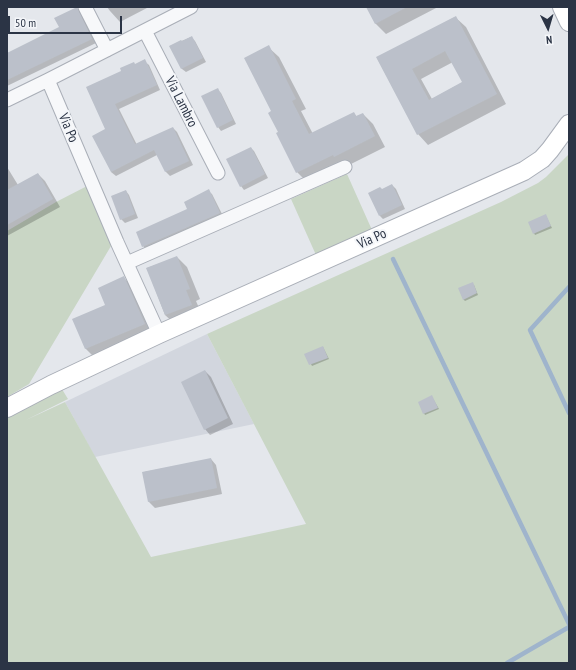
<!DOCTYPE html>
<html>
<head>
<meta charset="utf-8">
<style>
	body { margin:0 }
	#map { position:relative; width:576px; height:670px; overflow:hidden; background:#e4e7ec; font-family:"PT Sans Narrow",sans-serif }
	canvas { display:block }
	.frame { position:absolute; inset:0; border:8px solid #2b3445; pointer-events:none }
	.north { position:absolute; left:528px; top:8px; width:40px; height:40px; -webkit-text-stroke:3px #f4f6f9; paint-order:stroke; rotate:175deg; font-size:11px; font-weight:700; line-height:16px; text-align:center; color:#2b3445 }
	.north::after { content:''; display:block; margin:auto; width:14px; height:18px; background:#2b3445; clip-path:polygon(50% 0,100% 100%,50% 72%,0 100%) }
	.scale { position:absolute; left:8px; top:16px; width:114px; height:18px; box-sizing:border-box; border:2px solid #2b3445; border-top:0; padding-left:5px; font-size:12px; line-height:14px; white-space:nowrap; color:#2b3445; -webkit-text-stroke:3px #f4f6f9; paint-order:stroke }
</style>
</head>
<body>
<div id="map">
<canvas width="576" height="670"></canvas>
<div class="frame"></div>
<div class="north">N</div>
<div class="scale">50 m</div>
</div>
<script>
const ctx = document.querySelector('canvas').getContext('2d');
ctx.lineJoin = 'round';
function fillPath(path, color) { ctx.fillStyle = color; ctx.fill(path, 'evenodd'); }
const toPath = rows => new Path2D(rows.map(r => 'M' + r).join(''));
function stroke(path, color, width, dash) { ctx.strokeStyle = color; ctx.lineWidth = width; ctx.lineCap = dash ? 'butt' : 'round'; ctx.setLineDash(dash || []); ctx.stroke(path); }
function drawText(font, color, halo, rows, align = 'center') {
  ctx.font = font + ' "PT Sans Narrow",sans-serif'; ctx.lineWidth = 4; ctx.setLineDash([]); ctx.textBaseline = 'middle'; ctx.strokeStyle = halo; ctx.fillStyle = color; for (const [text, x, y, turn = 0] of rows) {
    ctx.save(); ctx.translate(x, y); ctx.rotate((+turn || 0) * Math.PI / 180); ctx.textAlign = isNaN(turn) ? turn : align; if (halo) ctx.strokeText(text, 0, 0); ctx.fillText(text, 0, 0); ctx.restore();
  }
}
fillPath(toPath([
	[207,334,254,424,95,457,65,402]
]), '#d2d6de');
fillPath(toPath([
	[569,154,569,663,7,663,7,408,57,381,68,399,26,420,65,402,151,557,306,524,207,334,501,202,538,183,546,177],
	[347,174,372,230,316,255,291,199],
	[91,184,114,241,29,384,7,397,7,231,56,202]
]), '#c9d6c5');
fillPath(toPath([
	[107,7,146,7,147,8,120,22,110,11],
	[367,7,438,7,386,34,375,23],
	[76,8,81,13,96,43,7,86,7,52,9,53,60,28],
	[455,17,466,27,506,104,428,145,418,134,377,58],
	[453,62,463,82,432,99,421,79],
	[191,37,195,41,206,62,186,72,182,69,170,46],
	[268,47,279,57,306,109,301,111,313,134,354,113,357,117,363,114,373,124,385,147,345,167,308,183,297,172,277,133,279,132,273,112],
	[144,61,149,65,160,90,119,109,137,145,173,128,177,132,193,165,170,176,166,172,157,155,116,176,111,172,107,130,87,88],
	[217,89,221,93,236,124,221,131,218,127],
	[251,148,254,151,268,178,244,190,241,186],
	[7,167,18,185,38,174,45,181,60,207,7,236],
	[392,185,396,189,405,209,383,219,380,216,382,190],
	[126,191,129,195,138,218,125,223,121,219],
	[208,191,212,194,223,216,147,250,143,246,188,209],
	[546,216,552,228,535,235,534,233],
	[177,257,187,267,200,299,196,301,202,315,176,325,165,315,147,268],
	[124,278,134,288,154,334,96,359,85,348,107,306],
	[474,285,478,295,465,301,463,299],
	[323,347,329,359,312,366,306,354],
	[205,371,211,377,233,424,210,435,205,429],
	[432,397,439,409,425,415,424,413],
	[211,459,216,465,222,494,155,508,149,502,144,472]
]), '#0003');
stroke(toPath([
	[393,259,569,624],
	[569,287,530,330,569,413],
	[507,663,569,627]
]), '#9fb4cc', 4.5);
fillPath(toPath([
	[77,7,92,39,7,80,7,53,59,27,54,18],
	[366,7,407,7,375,24],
	[456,16,497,94,417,135,376,57],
	[445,51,462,82,429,100,412,69],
	[192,36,203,58,181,69,169,46,181,40,182,41],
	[269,45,296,99,292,101,309,134,354,112,356,116,363,113,375,136,334,157,333,155,296,173,276,133,278,132,268,113,271,111,244,58],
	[145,59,157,85,115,104,135,144,173,127,189,161,165,172,154,150,111,172,92,136,105,129,86,87,121,71,120,68,134,62,135,64],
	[218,88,233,120,217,128,201,96],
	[251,147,265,174,240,187,226,159],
	[38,173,53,199,7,225,7,190],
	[392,184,402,205,379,216,368,193,380,187,382,189],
	[209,189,220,213,142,247,136,232,187,209,184,202],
	[126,190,135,214,120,220,111,196],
	[546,214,551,226,533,234,528,222],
	[177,256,190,289,186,290,192,305,165,315,146,268],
	[124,276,145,324,85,349,72,319,105,305,98,288],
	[473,282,477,293,463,300,458,288],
	[323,346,328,358,309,365,304,354],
	[205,370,228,418,204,430,181,382],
	[432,395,438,408,423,414,418,402],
	[211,458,217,488,148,502,142,472]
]), '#bbc0ca');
const street = toPath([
	[85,7,107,50],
	[145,31,218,173],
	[48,80,117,242,159,334],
	[7,100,48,80,191,7],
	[127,263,345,167]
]);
const secondary = toPath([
	[562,7,569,22],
	[7,408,51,385,159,334,524,171,542,159,550,150,569,124]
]);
stroke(street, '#a9aeb7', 15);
stroke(secondary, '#a9aeb7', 20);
stroke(street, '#f7f8fa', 13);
stroke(secondary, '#fff', 18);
drawText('14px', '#2b3445', '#f4f6f9', [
	["Via Lambro",181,102,63],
	["Via Po",68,128,67],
	["Via Po",372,239,-24]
]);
</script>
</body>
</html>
